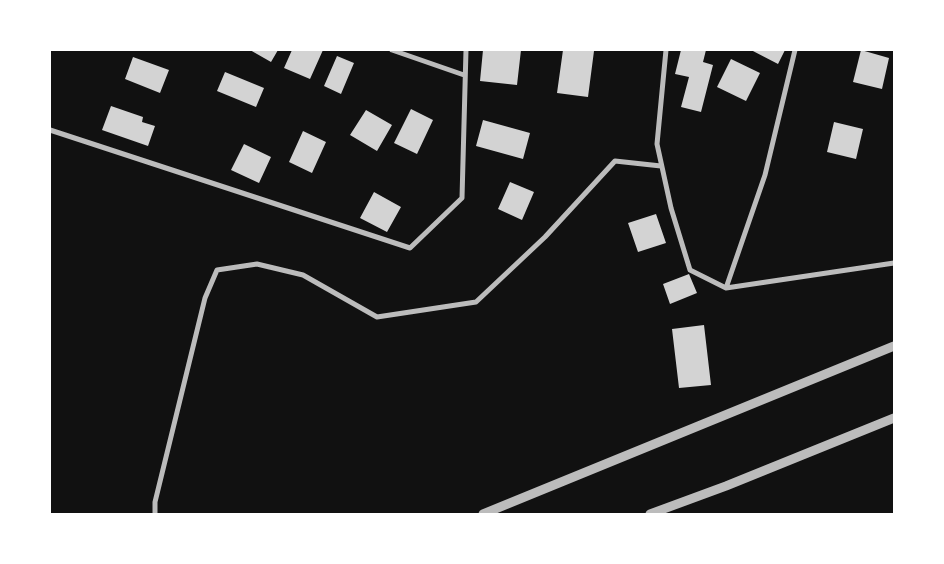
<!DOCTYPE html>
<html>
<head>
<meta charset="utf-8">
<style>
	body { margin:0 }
	#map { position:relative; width:944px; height:564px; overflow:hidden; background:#111; font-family:Cabin,sans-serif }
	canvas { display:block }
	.frame { position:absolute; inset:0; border:51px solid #fff; pointer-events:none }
</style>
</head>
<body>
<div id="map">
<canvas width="944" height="564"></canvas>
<div class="frame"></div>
</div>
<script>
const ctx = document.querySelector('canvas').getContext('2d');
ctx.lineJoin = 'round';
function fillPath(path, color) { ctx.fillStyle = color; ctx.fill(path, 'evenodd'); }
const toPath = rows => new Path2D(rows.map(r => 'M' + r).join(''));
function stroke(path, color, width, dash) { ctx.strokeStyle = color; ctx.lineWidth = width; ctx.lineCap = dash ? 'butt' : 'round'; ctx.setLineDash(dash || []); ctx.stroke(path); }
fillPath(toPath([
	[250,50,278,50,271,62],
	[292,50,323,50,310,79,284,68],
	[483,50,521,50,517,85,480,81],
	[563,50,594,51,588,97,557,93],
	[681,50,706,50,703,62,713,65,701,112,681,107,689,77,675,74],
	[751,50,785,50,778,64],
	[861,50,889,58,882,89,853,82],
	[337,56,354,63,341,94,324,86],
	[133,57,169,70,160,93,125,79],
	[731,59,760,73,746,101,717,87],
	[225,72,264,88,256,107,217,91],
	[111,106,143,117,142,122,155,126,148,146,102,130],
	[411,109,433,120,417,154,394,143],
	[366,110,392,125,377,151,350,135],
	[483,120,530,133,523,159,476,146],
	[834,122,863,129,856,159,827,152],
	[303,131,326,142,312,173,289,162],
	[244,144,271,157,259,183,231,170],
	[510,182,534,192,522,220,498,209],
	[374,192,401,207,387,232,360,218],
	[656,214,666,243,638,252,628,223],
	[689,274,697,293,670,304,663,284],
	[704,325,711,385,679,388,672,329]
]), '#d3d3d3');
stroke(toPath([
	[392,50,464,75],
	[666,50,657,144,671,208,690,270,726,288,894,263],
	[50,130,410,248,462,198,466,50],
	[726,288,765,175,795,50],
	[155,514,155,502,205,298,217,270,257,264,303,275,377,317,476,302,545,237,615,161,661,166]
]), '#bcbcbc', 5);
stroke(toPath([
	[483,514,894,346],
	[650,514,726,486,894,418]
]), '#bcbcbc', 9);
</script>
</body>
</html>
